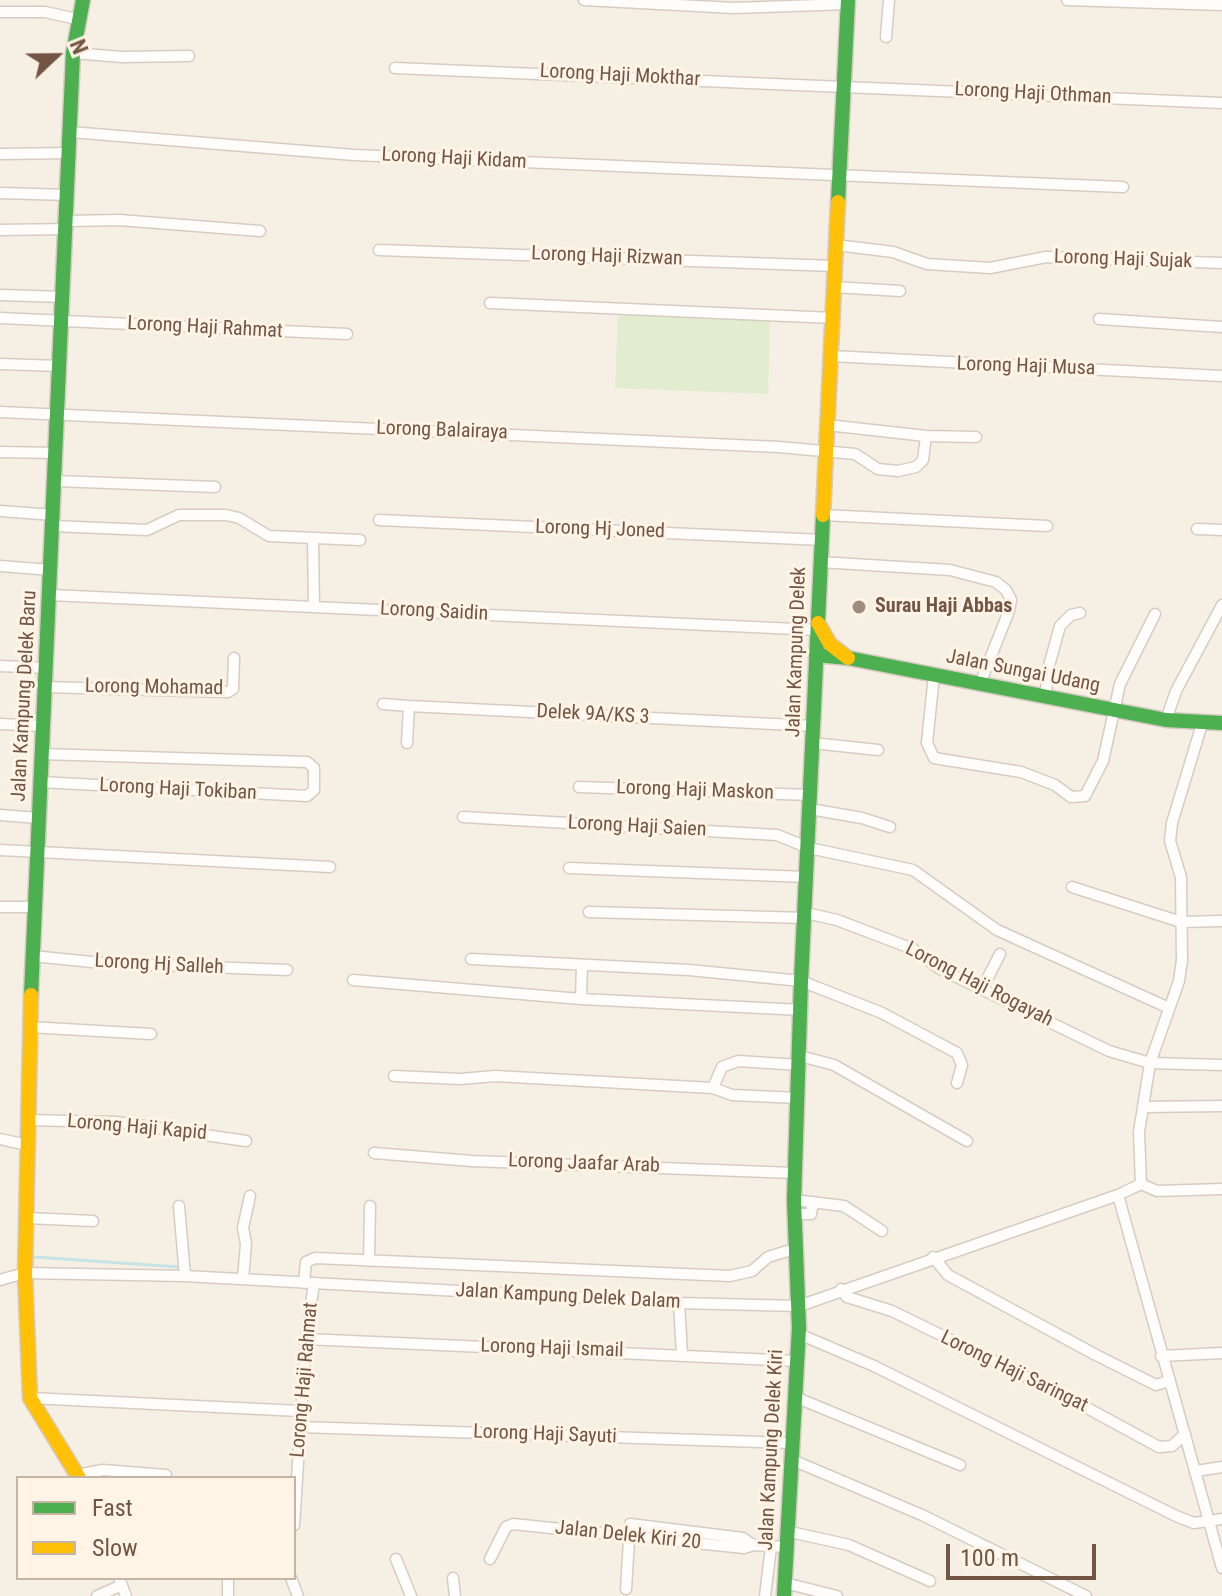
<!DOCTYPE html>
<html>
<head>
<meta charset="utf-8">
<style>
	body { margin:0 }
	#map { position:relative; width:1222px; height:1596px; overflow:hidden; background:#f6efe4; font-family:"Roboto Condensed",sans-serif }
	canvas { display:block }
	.legend { position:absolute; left:16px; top:1476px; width:280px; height:104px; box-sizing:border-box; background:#fff4e5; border:2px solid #c7b4a5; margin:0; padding:10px 14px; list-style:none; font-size:24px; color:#735545 }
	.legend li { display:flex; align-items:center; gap:16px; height:40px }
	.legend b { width:40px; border:2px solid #c7b4a5 }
	.north { position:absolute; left:16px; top:16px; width:80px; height:80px; -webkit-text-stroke:6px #fff4e5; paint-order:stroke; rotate:68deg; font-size:22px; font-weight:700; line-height:32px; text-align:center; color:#735545 }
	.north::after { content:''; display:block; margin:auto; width:28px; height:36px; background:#735545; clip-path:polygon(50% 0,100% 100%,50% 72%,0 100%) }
	.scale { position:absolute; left:946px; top:1544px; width:150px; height:36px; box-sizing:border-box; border:4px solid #735545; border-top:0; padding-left:10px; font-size:24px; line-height:28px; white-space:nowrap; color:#735545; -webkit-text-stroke:6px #fff4e5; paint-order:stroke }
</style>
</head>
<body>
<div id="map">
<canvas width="1222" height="1596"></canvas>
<ul class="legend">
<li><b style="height:10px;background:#4caf50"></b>Fast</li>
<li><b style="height:10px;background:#ffc107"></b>Slow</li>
</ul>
<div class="north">N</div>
<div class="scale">100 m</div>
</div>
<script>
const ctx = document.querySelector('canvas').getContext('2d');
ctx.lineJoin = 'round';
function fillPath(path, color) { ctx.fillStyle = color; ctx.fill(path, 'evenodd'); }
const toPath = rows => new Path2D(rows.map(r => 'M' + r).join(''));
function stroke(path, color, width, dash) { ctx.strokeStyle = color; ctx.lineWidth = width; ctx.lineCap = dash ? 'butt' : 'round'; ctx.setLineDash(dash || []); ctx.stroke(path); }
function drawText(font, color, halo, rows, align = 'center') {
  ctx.font = font + ' "Roboto Condensed",sans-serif'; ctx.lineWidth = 6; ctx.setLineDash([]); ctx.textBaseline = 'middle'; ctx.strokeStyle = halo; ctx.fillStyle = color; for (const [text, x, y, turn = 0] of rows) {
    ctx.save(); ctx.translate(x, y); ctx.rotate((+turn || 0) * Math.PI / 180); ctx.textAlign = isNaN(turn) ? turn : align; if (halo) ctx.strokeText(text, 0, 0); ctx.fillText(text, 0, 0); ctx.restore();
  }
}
fillPath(toPath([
	[618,313,770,319,768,394,615,388]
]), '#e1edce');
stroke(toPath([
	[35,1257,179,1267]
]), '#c6e4e6', 3);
const street = toPath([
	[584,0,734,8,848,4],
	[1067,0,1222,5],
	[0,12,45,12,77,19],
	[886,37,889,0],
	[73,53,122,57,189,56],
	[395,68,1222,103],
	[70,132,354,155,1123,187],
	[0,154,69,153],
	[0,193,68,195],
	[68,221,119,220,260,231],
	[0,230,67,229],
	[836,245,893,252,927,264,990,268,1046,257,1222,263],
	[379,250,835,266],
	[834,287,900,291],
	[0,295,64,297],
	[490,303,833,318],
	[0,318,347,334],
	[1099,319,1222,327],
	[831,356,1222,376],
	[0,364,60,366],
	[0,412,779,447,855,454,878,469,898,471,916,467,923,460,926,436,827,425],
	[926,436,976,437],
	[0,452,56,453],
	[56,481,215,487],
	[0,511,54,515],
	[823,515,1047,526],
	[379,520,822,540],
	[53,526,147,530,179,515,226,515,239,518,269,536,360,540],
	[1197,529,1222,530],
	[313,540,314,607],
	[820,562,950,570,996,582,1006,590,1011,600,1009,611,980,684],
	[0,566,51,570],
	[50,595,818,630],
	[0,666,46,668],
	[934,675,927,743,934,758,1021,772,1055,785,1071,797,1085,796,1103,761,1120,684,1155,614],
	[44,687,228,692,233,689,234,658],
	[1046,697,1047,673,1060,626,1071,615,1080,613],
	[383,704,409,706],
	[1166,720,1176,691,1222,605],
	[0,724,42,726],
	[407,743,409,706,814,726],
	[813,743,878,750],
	[40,782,307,796,314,790,314,768,307,762,41,754],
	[579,787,811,795],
	[810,809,862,818,890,827],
	[0,815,38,818],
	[463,817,777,835,809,848,913,870,997,930,1169,1008],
	[0,850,330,867],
	[569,868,807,877],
	[1072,887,1181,922,1222,921],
	[0,907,33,907],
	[589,912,806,918],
	[806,913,837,920,913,949,940,969,1109,1051,1150,1063,1222,1065],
	[32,956,102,963,287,970],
	[471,959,689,970,801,981,882,1013,957,1053,962,1065,957,1083],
	[353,980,581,999,802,1010],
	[982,989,1000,954],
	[581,999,582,966],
	[29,1027,151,1034],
	[800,1056,834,1065,967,1141],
	[394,1076,461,1079,495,1076,713,1088,732,1095,798,1098],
	[713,1088,722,1067,738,1061,799,1065],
	[1144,1107,1222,1106],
	[26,1120,116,1122,246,1141],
	[0,1139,27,1145],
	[374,1153,472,1161,794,1173],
	[1141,1184,1139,1132,1150,1063,1179,981,1182,960,1181,877,1170,841,1172,823,1202,724],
	[1141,1184,1157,1191,1222,1189],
	[1118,1195,1222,1568],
	[794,1200,844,1206,882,1231],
	[179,1206,185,1276],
	[794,1214,811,1214,813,1202],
	[27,1218,93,1221],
	[933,1257,948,1275,1096,1355,1156,1385,1169,1381],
	[369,1261,370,1206],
	[243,1279,246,1244,243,1228,250,1196],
	[0,1280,25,1273,185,1276,679,1303,799,1306,1118,1195,1141,1184],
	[304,1283,306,1262,315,1258,730,1276,752,1271,768,1257,794,1249],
	[841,1289,847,1297,892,1311,1065,1396,1159,1447,1172,1446,1185,1434],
	[679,1303,682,1354],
	[799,1334,874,1366,1176,1516,1194,1523,1222,1519],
	[306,1339,797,1361],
	[1161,1356,1222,1353],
	[795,1397,960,1465],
	[30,1398,300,1411],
	[300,1427,791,1443],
	[790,1459,922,1515,1086,1596],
	[1196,1471,1222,1467],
	[77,1475,103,1470,166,1475],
	[294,1525,306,1339,314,1283],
	[786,1531,849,1545,930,1581],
	[396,1559,411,1596],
	[490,1559,506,1527,513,1524,744,1548,753,1545,785,1547],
	[119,1578,126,1596],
	[291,1578,298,1596],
	[453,1578,455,1596],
	[785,1583,837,1596],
	[626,1589,630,1524,743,1538,753,1545],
	[97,1596,122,1585],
	[228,1596,228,1578],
	[765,1596,771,1547]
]);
const fast = toPath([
	[838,202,848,0],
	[816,655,848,658,1166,720,1222,723],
	[31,995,73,53,83,0],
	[784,1596,799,1328,794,1200,801,981,823,515]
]);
const slow = toPath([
	[823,515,838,202],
	[818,623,830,644,848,658],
	[31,995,25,1273,30,1398,79,1478]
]);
stroke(street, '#d7ccc3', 13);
stroke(fast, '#d6cbc1', 17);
stroke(slow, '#d6cbc1', 17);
stroke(street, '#fefdfb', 10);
stroke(fast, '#4caf50', 14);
stroke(slow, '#ffc107', 14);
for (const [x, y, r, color] of [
	[859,607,8,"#a18b7d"]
]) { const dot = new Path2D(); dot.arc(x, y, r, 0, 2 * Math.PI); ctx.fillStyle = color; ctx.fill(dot); stroke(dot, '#fff4e5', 3); }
drawText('20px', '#735545', '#fff4e5', [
	["Lorong Haji Mokthar",620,76,3],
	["Lorong Haji Othman",1033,94,3],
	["Lorong Haji Kidam",454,159,3],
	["Lorong Haji Rizwan",607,257,2],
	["Lorong Haji Sujak",1123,260,2],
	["Lorong Haji Rahmat",205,328,3],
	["Lorong Haji Musa",1026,367,2],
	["Lorong Balairaya",442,431,2],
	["Lorong Hj Joned",600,530,2],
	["Lorong Saidin",434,612,3],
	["Jalan Kampung Delek",797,652,-88],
	["Jalan Sungai Udang",1023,672,11],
	["Lorong Mohamad",154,688,1],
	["Jalan Kampung Delek Baru",25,696,-87],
	["Delek 9A/KS 3",593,715,3],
	["Lorong Haji Tokiban",178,790,3],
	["Lorong Haji Maskon",695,791,2],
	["Lorong Haji Saien",637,827,3],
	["Lorong Hj Salleh",159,965,3],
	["Lorong Haji Rogayah",979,985,27],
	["Lorong Haji Kapid",137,1128,5],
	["Lorong Jaafar Arab",584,1164,2],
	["Jalan Kampung Delek Dalam",568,1297,3],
	["Lorong Haji Ismail",552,1349,2],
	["Lorong Haji Saringat",1014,1372,26],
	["Lorong Haji Rahmat",305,1380,-85],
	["Lorong Haji Sayuti",545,1435,2],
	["Jalan Kampung Delek Kiri",772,1450,-87],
	["Jalan Delek Kiri 20",628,1536,6]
]);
drawText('bold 20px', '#735545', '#fff4e5', [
	["Surau Haji Abbas",875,607]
], 'left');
</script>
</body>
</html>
